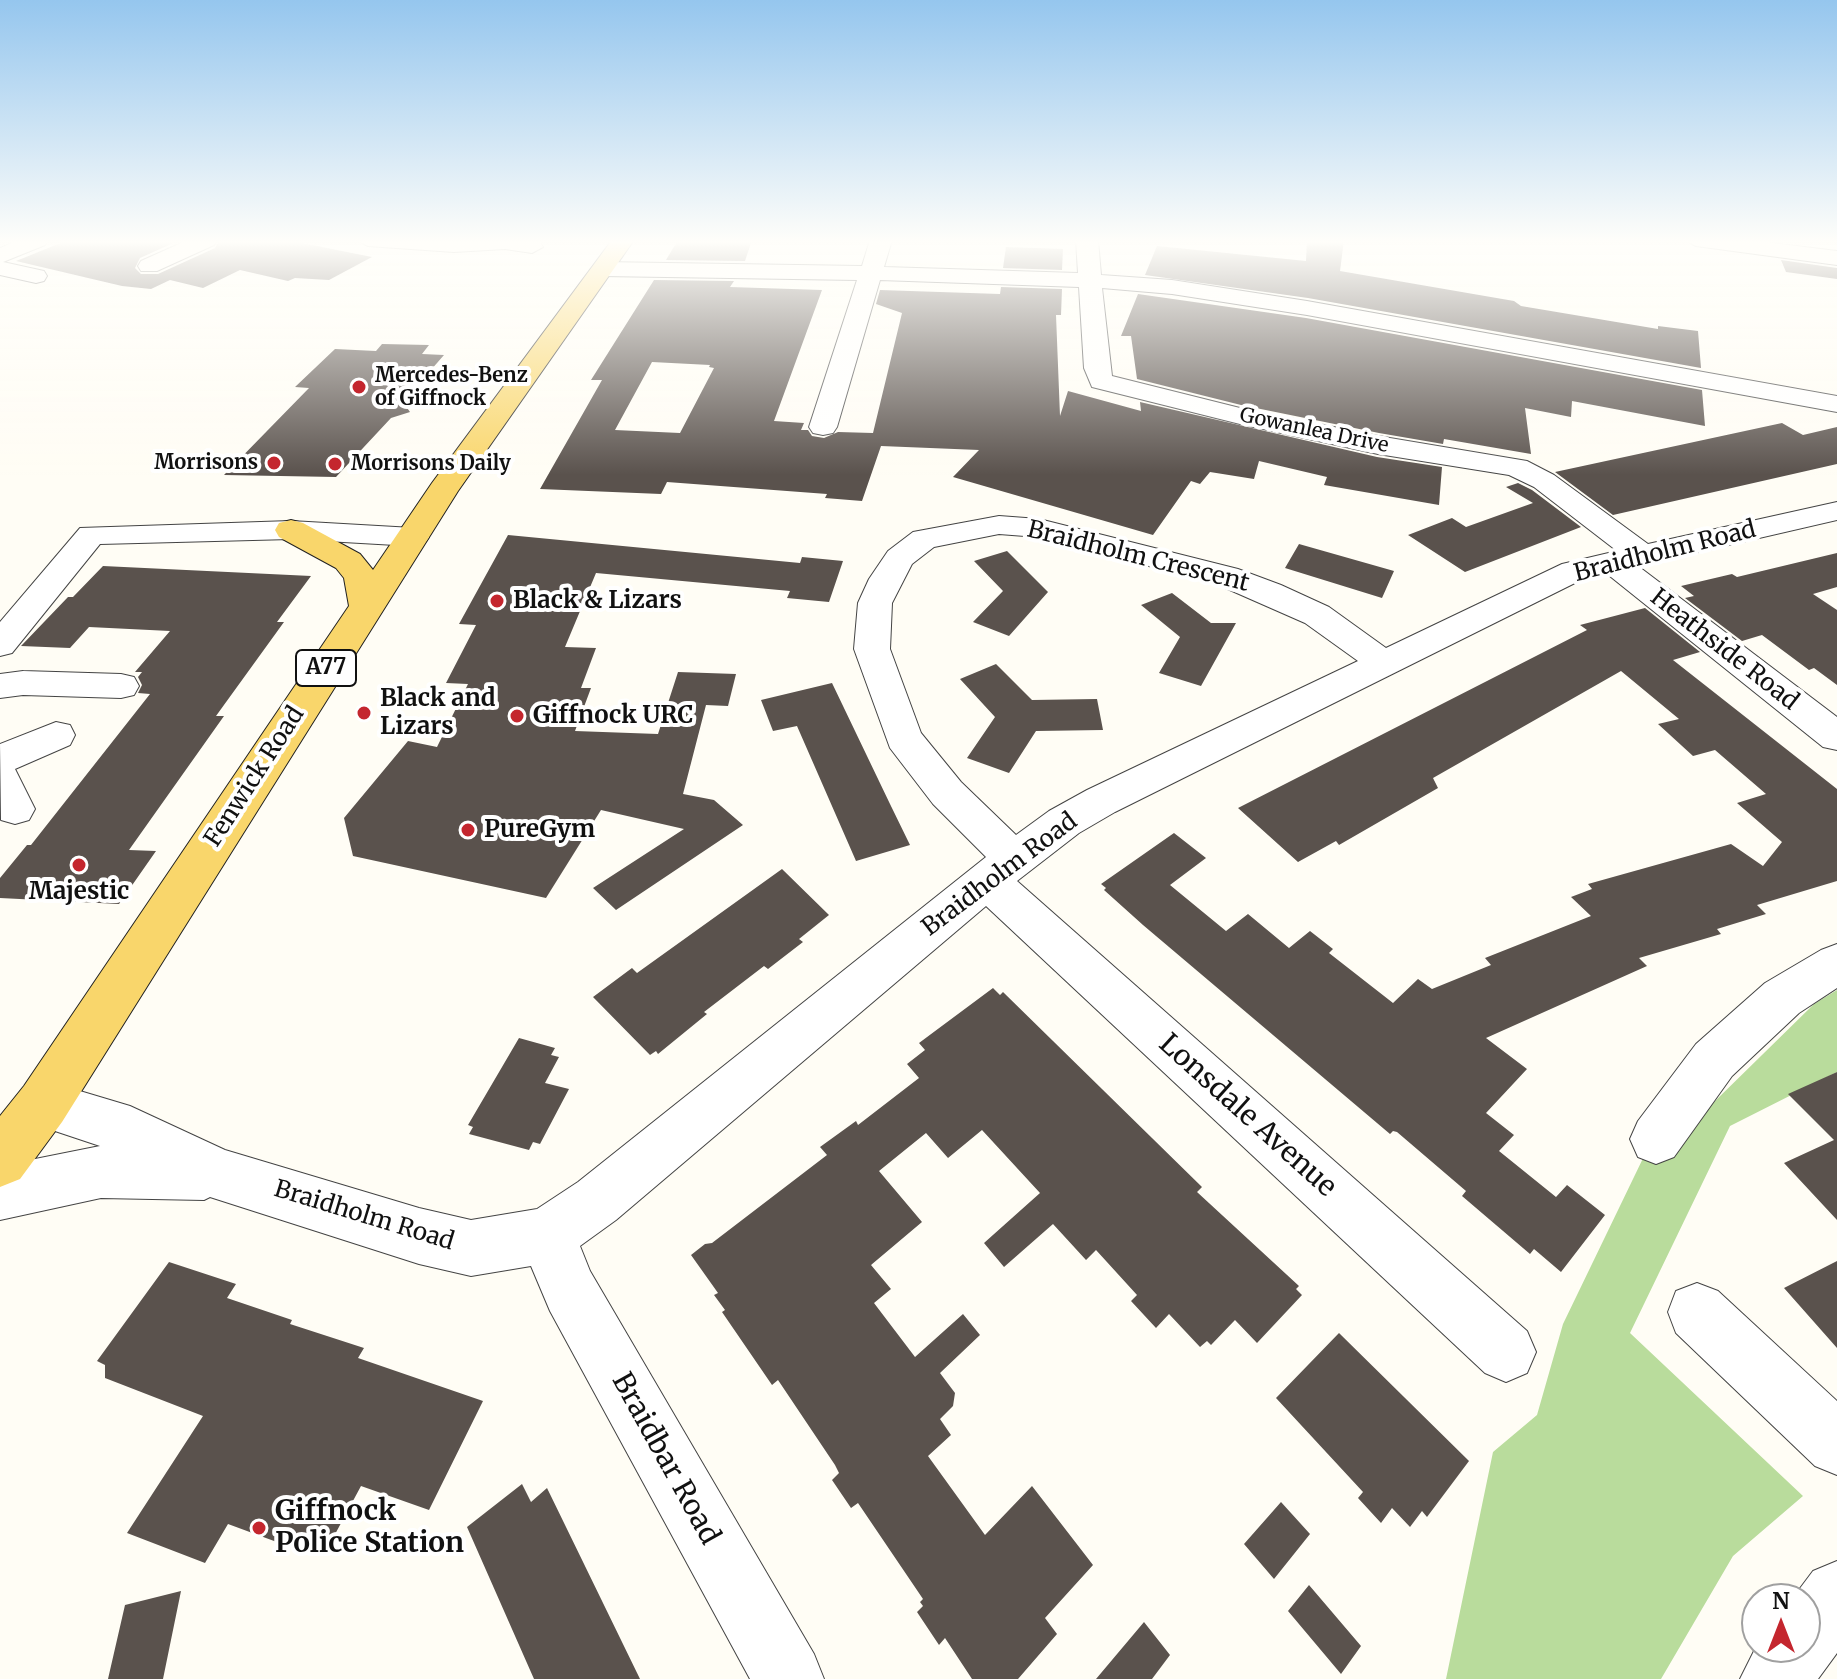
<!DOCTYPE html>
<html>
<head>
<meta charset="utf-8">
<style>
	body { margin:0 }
	#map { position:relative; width:1837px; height:1679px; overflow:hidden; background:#fffdf5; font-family:Merriweather,serif }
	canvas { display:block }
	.north { position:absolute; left:1741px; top:1583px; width:80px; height:80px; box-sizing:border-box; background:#fff; border:2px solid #a0a0a0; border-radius:50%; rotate:0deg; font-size:22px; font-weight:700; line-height:32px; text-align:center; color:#111 }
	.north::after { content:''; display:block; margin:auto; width:28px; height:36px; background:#c4262e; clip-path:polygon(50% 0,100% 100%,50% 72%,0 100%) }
</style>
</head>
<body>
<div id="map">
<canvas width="1837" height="1679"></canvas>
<div class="north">N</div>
</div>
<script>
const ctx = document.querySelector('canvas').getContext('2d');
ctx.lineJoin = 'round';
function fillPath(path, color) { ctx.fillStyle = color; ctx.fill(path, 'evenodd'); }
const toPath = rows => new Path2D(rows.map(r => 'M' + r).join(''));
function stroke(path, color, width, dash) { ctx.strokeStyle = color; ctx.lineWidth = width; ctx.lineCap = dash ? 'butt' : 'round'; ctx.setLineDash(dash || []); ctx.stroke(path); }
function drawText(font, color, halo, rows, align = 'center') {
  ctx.font = font + ' Merriweather,serif'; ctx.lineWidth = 8; ctx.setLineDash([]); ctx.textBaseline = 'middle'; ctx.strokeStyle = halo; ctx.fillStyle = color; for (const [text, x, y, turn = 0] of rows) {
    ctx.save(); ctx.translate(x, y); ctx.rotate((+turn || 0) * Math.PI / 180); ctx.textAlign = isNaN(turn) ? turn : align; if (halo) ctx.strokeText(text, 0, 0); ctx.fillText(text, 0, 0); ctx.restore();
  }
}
fillPath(toPath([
	[1837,990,1837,1072,1730,1126,1630,1333,1803,1496,1733,1556,1661,1679,1446,1679,1493,1452,1537,1415,1563,1324,1647,1150,1660,1155,1814,1004]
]), '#b9dc9c');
fillPath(toPath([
	[68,240,180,240,140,258,135,268,141,274,158,274,215,248,220,240,287,240,372,257,329,280,295,278,288,281,240,270,203,288,170,280,151,289,122,286,16,261],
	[678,240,751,243,745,261,666,260],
	[1307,240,1344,240,1340,271,1514,301,1521,306,1658,329,1658,326,1698,331,1701,368,1308,298,1145,275,1157,246,1306,261],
	[1006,247,1063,249,1062,270,1003,268],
	[1781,260,1837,268,1837,279,1786,272],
	[654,280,734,281,730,287,822,290,774,421,804,423,801,430,808,430,812,436,824,438,838,432,873,433,902,313,876,304,880,290,1000,294,1001,287,1062,289,1061,315,1056,315,1060,416,1068,391,1141,411,1140,402,1377,457,1442,467,1439,505,1324,485,1327,477,1259,461,1254,479,1210,472,1200,484,1191,481,1153,535,953,477,979,450,881,446,862,501,825,498,827,494,667,482,661,494,540,489,602,380,591,380],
	[652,362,710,365,709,367,714,368,680,433,615,430],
	[1138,294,1306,318,1702,390,1705,426,1572,401,1571,417,1525,408,1531,454,1444,439,1443,444,1379,433,1241,405,1137,379,1131,336,1121,336],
	[382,344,429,345,422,354,444,355,403,402,410,412,391,418,336,477,224,475,309,388,295,387,335,349,376,351],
	[1782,423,1803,435,1837,427,1837,464,1613,515,1555,472],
	[1518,483,1532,490,1581,527,1465,572,1408,535,1452,518,1466,527,1533,503,1506,487],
	[508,535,800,563,802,557,843,561,829,602,787,598,790,591,596,573,565,647,596,648,581,688,591,688,575,731,658,734,678,672,736,674,728,706,706,705,683,794,714,800,743,825,616,910,593,888,684,829,601,810,546,898,353,856,344,818,408,741,437,747,468,684,446,683,476,625,459,624],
	[1299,544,1394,571,1382,598,1285,568],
	[1007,551,1048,592,1009,636,973,622,1003,591,974,561],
	[1837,553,1837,587,1813,594,1837,610,1837,685,1814,668,1809,670,1762,635,1742,641,1685,598,1694,596,1681,586,1732,574,1737,577],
	[103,566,311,576,277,622,284,622,216,716,224,716,129,850,156,851,119,904,0,898,0,878,27,845,31,845,150,694,138,693,142,685,138,677,142,672,135,672,170,631,89,627,70,648,21,646,68,597,73,597],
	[1172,593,1211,623,1236,623,1201,686,1159,673,1180,637,1141,605],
	[1645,608,1700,652,1673,660,1837,789,1837,881,1757,905,1766,914,1717,929,1721,934,1639,958,1647,966,1486,1038,1527,1069,1486,1113,1514,1135,1499,1151,1556,1197,1567,1185,1605,1215,1561,1272,1534,1249,1530,1254,1462,1196,1466,1191,1397,1132,1393,1131,1390,1134,1143,925,1104,890,1106,888,1101,884,1174,833,1206,858,1170,885,1226,931,1248,914,1289,948,1310,931,1333,949,1329,953,1393,1003,1418,979,1432,989,1491,965,1485,958,1591,916,1571,897,1592,889,1588,884,1731,844,1763,866,1782,842,1737,803,1766,794,1715,750,1693,756,1658,724,1679,719,1621,671,1433,778,1438,788,1339,845,1336,841,1298,862,1238,808,1587,630,1580,625],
	[996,664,1032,700,1097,699,1103,730,1036,731,1009,773,967,758,995,717,960,679],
	[832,683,890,804,910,845,856,861,797,726,773,731,761,700],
	[782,869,829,915,799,939,803,942,768,969,764,966,704,1012,707,1014,658,1054,656,1051,650,1055,593,997,632,968,637,973],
	[993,988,1000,995,1003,992,1202,1187,1197,1192,1299,1286,1296,1289,1302,1295,1257,1343,1235,1320,1211,1345,1207,1341,1200,1347,1169,1314,1156,1328,1131,1301,1137,1295,1096,1250,1086,1260,1053,1224,1004,1267,984,1243,1040,1193,982,1130,948,1158,926,1133,879,1171,922,1222,871,1265,891,1289,874,1303,915,1357,963,1314,980,1335,940,1373,955,1393,953,1406,940,1419,951,1435,928,1456,985,1535,1032,1486,1093,1565,1045,1618,1057,1634,1018,1679,972,1679,945,1638,939,1645,917,1612,923,1606,920,1602,923,1599,858,1503,851,1508,832,1480,839,1473,835,1465,778,1380,772,1385,722,1312,725,1310,714,1295,718,1293,691,1255,705,1244,712,1243,827,1155,820,1147,856,1121,858,1125,919,1078,907,1064,925,1050,919,1043],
	[519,1038,555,1048,551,1055,559,1057,545,1083,569,1089,540,1144,533,1142,529,1150,469,1134,473,1127,468,1125],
	[1837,1072,1837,1220,1784,1163,1834,1140,1788,1094],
	[1837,1261,1837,1348,1784,1288],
	[169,1262,236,1284,227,1298,292,1320,290,1324,364,1348,358,1358,483,1401,429,1510,361,1486,326,1551,316,1548,312,1555,228,1524,205,1563,127,1533,203,1416,105,1378,105,1365,97,1361],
	[1339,1333,1469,1461,1427,1517,1422,1511,1410,1527,1392,1508,1381,1523,1358,1498,1363,1492,1276,1398],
	[522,1484,531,1502,547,1488,640,1679,534,1679,467,1527],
	[1281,1502,1310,1534,1274,1579,1244,1544],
	[1309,1585,1361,1646,1341,1674,1288,1611],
	[181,1591,163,1679,108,1679,125,1605],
	[1144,1622,1170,1655,1152,1679,1096,1679]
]), '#5a524d');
const minor = toPath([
	[19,240,48,240,45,245,3,262,44,271,47,276,44,281,36,283,0,275,0,248,19,240],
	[188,240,217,240,214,245,157,271,141,271,138,266,141,261,188,240],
	[357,240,529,240,540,242,543,247,532,253,505,249,454,252,368,246,357,240],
	[870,240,892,240,884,267,1078,273,1076,240,1098,240,1101,275,1172,280,1307,301,1837,396,1837,412,1307,315,1172,294,1102,288,1112,376,1240,408,1378,436,1527,461,1554,475,1648,544,1837,502,1837,520,1638,566,1837,717,1837,750,1823,747,1606,573,1585,578,1115,812,1079,833,1017,881,1527,1331,1536,1352,1527,1373,1506,1382,1485,1373,986,906,616,1220,580,1246,590,1271,814,1654,824,1679,750,1679,550,1311,531,1266,471,1276,419,1264,210,1197,204,1200,101,1198,0,1220,0,1166,100,1146,25,1121,17,1104,25,1087,43,1080,130,1106,225,1150,419,1208,471,1220,537,1209,578,1182,986,857,933,804,890,748,854,649,858,603,869,579,888,551,913,532,999,516,1039,519,1238,569,1281,585,1329,607,1386,648,1562,564,1617,551,1534,487,1509,475,1378,454,1240,424,1092,387,1084,368,1079,287,880,280,837,427,833,433,823,435,813,433,809,427,857,280,602,276,591,269,602,262,862,266,870,240],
	[999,534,1038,537,1214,583,1305,623,1358,661,1087,790,1049,811,1016,835,961,782,921,733,890,649,892,603,912,564,934,547,999,534],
	[1685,240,1748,240,1837,251,1837,265,1696,246,1685,240],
	[291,521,413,528,424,530,429,537,424,544,413,546,291,539,100,544,12,653,0,656,0,622,80,528,291,521],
	[23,671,121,674,134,677,139,686,134,695,121,698,23,695,0,698,0,674,23,671],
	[56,722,70,725,75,735,70,745,15,769,35,809,29,820,15,824,1,820,0,744,56,722],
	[1837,944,1837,988,1799,1013,1732,1076,1674,1157,1656,1164,1638,1157,1630,1139,1638,1121,1696,1044,1765,983,1821,950,1837,944],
	[1697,1283,1718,1291,1837,1401,1837,1475,1815,1466,1676,1333,1668,1312,1676,1291,1697,1283],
	[1837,1561,1837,1653,1818,1679,1740,1679,1757,1645,1805,1647,1805,1599,1792,1599,1813,1571,1837,1561]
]);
const major = toPath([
	[612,240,634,240,458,491,62,1122,20,1179,0,1187,0,1116,24,1086,349,606,344,578,336,568,279,537,275,530,279,523,291,520,303,523,360,554,373,570,432,483,612,240]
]);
stroke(minor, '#444', 2);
stroke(major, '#222', 2);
fillPath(minor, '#fff');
fillPath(major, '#f9d66b');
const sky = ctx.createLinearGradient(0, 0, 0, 475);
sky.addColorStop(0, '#95c6ee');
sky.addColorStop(0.51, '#fffefa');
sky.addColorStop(1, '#fffefa00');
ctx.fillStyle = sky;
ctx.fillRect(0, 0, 1837, 475);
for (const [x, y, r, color] of [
	[359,387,8,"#c4262e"],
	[274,463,8,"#c4262e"],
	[335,464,8,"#c4262e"],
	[497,601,8,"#c4262e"],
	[364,713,8,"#c4262e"],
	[517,716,8,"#c4262e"],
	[468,830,8,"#c4262e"],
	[79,865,8,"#c4262e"],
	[259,1528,8,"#c4262e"]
]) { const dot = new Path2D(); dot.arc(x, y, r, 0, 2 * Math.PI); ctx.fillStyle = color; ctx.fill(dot); stroke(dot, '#fff', 3); }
drawText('bold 20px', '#111', '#fff', [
	["Mercedes-Benz",375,376],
	["of Giffnock",375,399],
	["Morrisons",258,463,"right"],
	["Morrisons Daily",351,464]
], 'left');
drawText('20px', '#111', '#fff', [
	["Gowanlea Drive",1314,431,12]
]);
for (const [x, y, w] of [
	[326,668,60]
]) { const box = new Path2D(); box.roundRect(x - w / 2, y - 18, w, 36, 6); ctx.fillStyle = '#fff'; ctx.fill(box); stroke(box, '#111', 2); }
drawText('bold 22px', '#111', null, [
	["A77",326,668]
]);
drawText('24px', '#111', '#fff', [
	["Braidholm Road",1665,552,-14],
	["Braidholm Crescent",1138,557,14],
	["Heathside Road",1724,650,38],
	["Fenwick Road",255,777,-57],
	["Braidholm Road",1000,875,-37],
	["Braidholm Road",364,1216,17]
]);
drawText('bold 24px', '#111', '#fff', [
	["Black & Lizars",513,601],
	["Black and",380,699],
	["Lizars",380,727],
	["Giffnock URC",533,716],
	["PureGym",484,830],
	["Majestic",79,892,"center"]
], 'left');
drawText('28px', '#111', '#fff', [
	["Lonsdale Avenue",1247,1116,42],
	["Braidbar Road",665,1459,61]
]);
drawText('bold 28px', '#111', '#fff', [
	["Giffnock",275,1512],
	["Police Station",275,1544]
], 'left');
</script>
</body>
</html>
